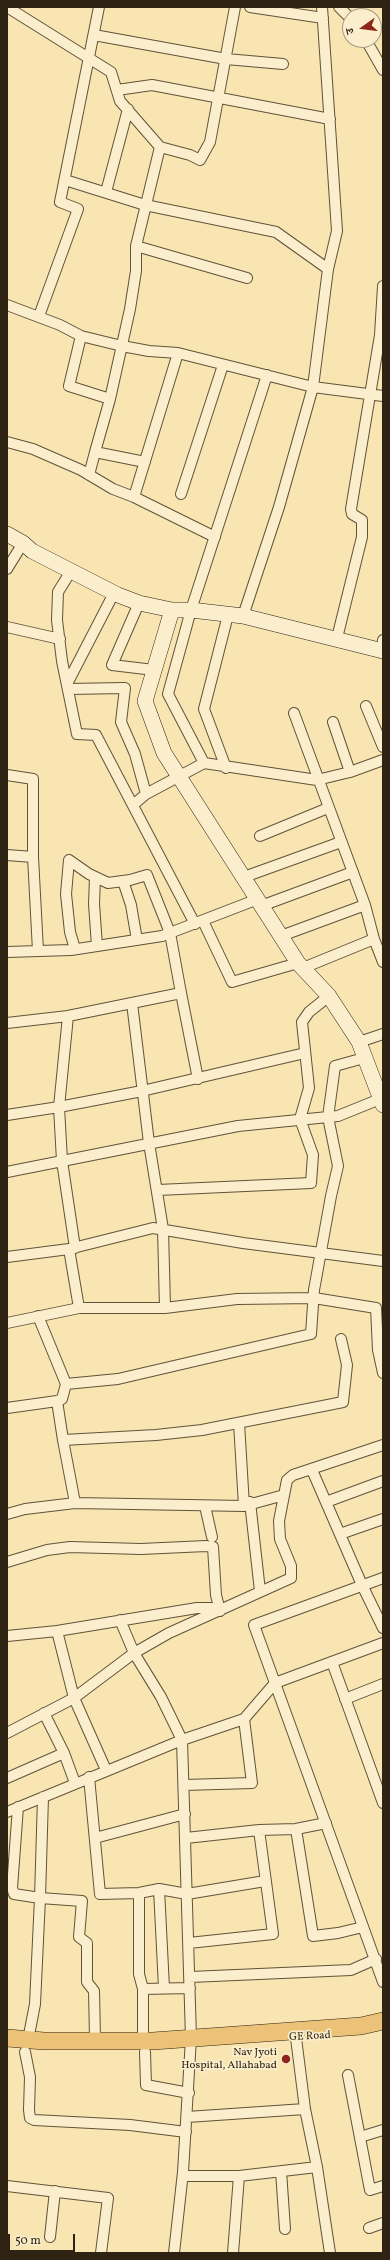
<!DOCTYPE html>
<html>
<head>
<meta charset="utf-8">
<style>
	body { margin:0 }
	#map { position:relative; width:390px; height:2260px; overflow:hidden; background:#f8e5b1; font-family:Vollkorn,"Noto Serif Devanagari",serif }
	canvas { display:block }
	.frame { position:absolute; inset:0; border:8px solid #2e2213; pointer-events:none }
	.north { position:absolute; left:342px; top:8px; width:40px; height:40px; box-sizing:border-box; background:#faeecc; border:1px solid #a89c82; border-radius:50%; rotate:256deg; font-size:11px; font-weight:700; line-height:16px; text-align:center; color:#2e2213 }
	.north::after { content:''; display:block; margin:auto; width:14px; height:18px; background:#8f2418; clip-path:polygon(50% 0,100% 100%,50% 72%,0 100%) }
	.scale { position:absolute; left:8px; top:2234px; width:67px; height:18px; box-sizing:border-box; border:2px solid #2e2213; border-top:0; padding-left:5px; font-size:12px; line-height:14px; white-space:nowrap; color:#2e2213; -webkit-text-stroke:3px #faeecc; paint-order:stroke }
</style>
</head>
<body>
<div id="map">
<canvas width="390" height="2260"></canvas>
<div class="frame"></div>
<div class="north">उ</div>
<div class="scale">50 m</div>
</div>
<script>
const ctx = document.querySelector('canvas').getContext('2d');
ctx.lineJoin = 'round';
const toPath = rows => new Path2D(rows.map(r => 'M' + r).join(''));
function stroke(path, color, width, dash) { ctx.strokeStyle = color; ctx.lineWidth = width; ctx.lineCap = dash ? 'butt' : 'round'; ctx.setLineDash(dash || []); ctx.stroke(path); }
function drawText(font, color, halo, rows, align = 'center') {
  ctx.font = font + ' Vollkorn,serif'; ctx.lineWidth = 3.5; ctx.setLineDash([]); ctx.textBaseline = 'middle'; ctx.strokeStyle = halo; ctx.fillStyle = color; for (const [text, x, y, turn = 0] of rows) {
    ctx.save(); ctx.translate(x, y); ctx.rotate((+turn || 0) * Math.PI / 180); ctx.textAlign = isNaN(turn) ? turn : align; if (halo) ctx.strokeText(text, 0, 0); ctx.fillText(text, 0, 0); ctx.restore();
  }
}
const street = toPath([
	[7,7,111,72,120,101,160,147,136,246,136,271,130,309,110,399],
	[250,7,323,18],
	[339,7,350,18],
	[94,35,226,59,283,64],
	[366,40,383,70],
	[117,90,152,85,330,119],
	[160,147,190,155,200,160,210,142,235,7],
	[65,180,145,205,276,232,328,269],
	[106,192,128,109],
	[136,246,247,278],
	[7,305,60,325,81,336,122,346,149,351,178,353,313,387,383,396],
	[39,316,78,209,60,202,99,7],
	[81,336,69,386,110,399,95,452,145,462],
	[7,442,33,449,81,470,113,489,134,497,215,537],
	[89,475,95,452],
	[181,494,223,365],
	[134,497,178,353],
	[7,569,23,543],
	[71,571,58,592,57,620,62,661,77,734,96,735,195,924],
	[139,603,112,665,154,670],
	[243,616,279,507,313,387,328,269,337,231,322,7],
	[7,627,60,639],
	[337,638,362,537,362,520,352,514,351,509,380,335,383,286],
	[381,651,383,640],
	[67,684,114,593],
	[68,689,125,688,121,722,135,754,146,794],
	[366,706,383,747],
	[294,713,365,905,374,939,303,968],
	[333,722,350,772],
	[204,763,168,694,191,610,267,375],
	[226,768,204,709,228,615],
	[7,775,33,779,33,857,38,951],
	[133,805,146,794,204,763,317,780,350,772,383,760],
	[260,836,328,808],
	[7,855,33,857],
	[95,877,94,904,97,946],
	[244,877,341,842],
	[123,881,131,905,137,940],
	[261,906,353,872],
	[203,921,232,982,298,963],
	[281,936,365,905],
	[374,939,383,962],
	[75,949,70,932,66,894,69,860,89,874,108,883,130,880,147,875,170,933,181,993],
	[7,952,71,950,162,936,258,899],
	[132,1003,149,1143,163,1229,165,1308],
	[68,1016,59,1107,62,1161,75,1248],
	[7,1023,68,1016,181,993,198,1079],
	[359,1042,383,1034],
	[7,1115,59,1107,142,1091,305,1053],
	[7,1172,238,1126,338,1116,380,1099],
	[158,1190,311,1183,313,1155,300,1119,309,1088,302,1022,309,1012,329,996],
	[69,1249,79,1308],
	[7,1257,69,1249,153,1228,243,1243,383,1261],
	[38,1316,66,1384],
	[7,1323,79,1308,165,1308,237,1299,314,1298,376,1308,378,1350,383,1373],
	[57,1401,63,1440,156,1435,202,1430,343,1402,347,1365,341,1339],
	[7,1408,57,1401,62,1399,66,1384,118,1379,311,1334,314,1290,331,1196,338,1166,328,1117,335,1066,364,1058],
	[239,1423,244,1506],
	[63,1440,75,1503],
	[312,1470,362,1585,383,1628],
	[250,1502,260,1591],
	[326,1502,383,1481],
	[205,1506,212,1537],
	[7,1514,25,1509,75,1503,244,1506,284,1495],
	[340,1534,383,1519],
	[7,1562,47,1550,70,1547,141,1549,206,1546,213,1547,216,1595,220,1611],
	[383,1578,254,1625,383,1982],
	[120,1620,134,1653,161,1697,182,1740,191,2038,183,2172,174,2253],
	[57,1631,74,1698,106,1770],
	[7,1636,57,1631,197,1608,212,1608,220,1611],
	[332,1662,383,1803],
	[345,1699,383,1684],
	[44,1713,64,1753,75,1783],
	[7,1733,74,1698,134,1653,169,1633,291,1578,291,1566,280,1539,279,1521,287,1480,293,1475,383,1445],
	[89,1777,100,1894,139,1893,159,1889,187,1894,265,1881],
	[7,1778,64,1753],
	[184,1785,252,1783,244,1719],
	[18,1807,12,1888,14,1894,40,1898,82,1901,79,1937,87,1943,87,1982,94,1991,95,2038],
	[7,1812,182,1740,244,1719,275,1683,383,1643],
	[296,1829,313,1936,338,1933,363,1927],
	[95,1838,185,1814],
	[186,1838,259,1830,296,1829,326,1823],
	[159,1889,164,1988],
	[139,1893,139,1974,143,1989,143,2037],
	[189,1943,273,1934,259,1830],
	[190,1977,351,1970,376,1959],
	[143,1989,190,1988],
	[29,2035,35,2004,40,1898,43,1797],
	[296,2038,305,2109,317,2167,330,2253],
	[25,2052,30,2077,29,2110,30,2118,34,2120,130,2125,186,2132],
	[145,2052,146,2085,189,2093],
	[348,2075,370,2190,383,2186],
	[187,2117,305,2109],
	[360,2137,383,2130],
	[281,2171,285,2229],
	[183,2176,239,2176,317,2167],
	[7,2186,108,2198,101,2253],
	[369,2228,383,2223],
	[50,2237,55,2191],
	[233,2253,239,2176]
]);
const secondary = toPath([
	[7,534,23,543,32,551,118,595,139,603,172,610,191,610,243,616,383,651],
	[172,610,145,701,164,753,298,963,329,996,359,1042,383,1105]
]);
const primary = toPath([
	[7,2038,44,2041,153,2041,361,2026,383,2021]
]);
stroke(street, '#60533a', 12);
stroke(secondary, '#2e2213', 16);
stroke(primary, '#2e2213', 18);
stroke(street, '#faeecc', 10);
stroke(secondary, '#faeecc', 15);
stroke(primary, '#ecc278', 17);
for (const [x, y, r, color] of [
	[286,2059,5,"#8f2418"]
]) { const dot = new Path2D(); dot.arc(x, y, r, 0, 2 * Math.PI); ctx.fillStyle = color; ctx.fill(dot); stroke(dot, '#faeecc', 1.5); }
drawText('11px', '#2e2213', '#faeecc', [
	["GE Road",310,2037,-3]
]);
drawText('11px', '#2e2213', '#faeecc', [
	["Nav Jyoti",277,2053],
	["Hospital, Allahabad",277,2066]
], 'right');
</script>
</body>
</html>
